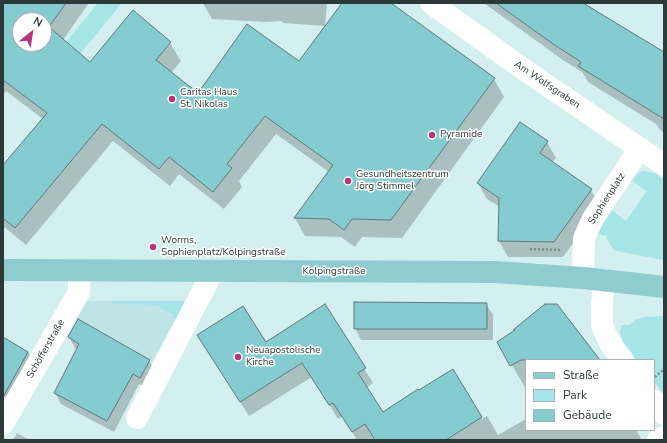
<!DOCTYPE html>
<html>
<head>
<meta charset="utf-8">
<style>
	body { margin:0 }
	#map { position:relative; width:667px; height:443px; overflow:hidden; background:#d4eff0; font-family:"Nunito Sans",sans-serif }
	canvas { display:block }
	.frame { position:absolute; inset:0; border:4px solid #2d3838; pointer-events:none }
	.legend { position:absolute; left:525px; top:359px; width:130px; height:72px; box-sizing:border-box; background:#fff; border:1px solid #abafaf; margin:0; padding:5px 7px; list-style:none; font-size:12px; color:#2d3838 }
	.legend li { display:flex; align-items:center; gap:8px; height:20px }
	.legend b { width:20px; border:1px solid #abafaf }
	.north { position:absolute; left:12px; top:12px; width:40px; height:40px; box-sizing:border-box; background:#fff; border:1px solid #abafaf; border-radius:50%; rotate:30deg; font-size:11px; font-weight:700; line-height:16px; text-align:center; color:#2d3838 }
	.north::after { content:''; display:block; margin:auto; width:14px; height:18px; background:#b6357f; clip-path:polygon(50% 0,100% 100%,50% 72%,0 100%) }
</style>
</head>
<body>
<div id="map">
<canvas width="667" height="443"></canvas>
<div class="frame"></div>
<ul class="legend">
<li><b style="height:5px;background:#8ecccf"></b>Straße</li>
<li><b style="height:11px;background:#a5e4e7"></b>Park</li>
<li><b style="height:11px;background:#84cccf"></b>Gebäude</li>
</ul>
<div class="north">N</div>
</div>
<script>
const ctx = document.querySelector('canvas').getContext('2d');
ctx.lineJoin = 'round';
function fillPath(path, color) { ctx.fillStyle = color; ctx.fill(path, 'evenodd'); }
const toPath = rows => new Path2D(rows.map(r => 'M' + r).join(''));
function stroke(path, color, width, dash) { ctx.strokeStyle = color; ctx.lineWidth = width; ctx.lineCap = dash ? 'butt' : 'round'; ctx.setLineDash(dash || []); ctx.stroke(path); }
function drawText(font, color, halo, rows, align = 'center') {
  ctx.font = font + ' "Nunito Sans",sans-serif'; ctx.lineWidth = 3; ctx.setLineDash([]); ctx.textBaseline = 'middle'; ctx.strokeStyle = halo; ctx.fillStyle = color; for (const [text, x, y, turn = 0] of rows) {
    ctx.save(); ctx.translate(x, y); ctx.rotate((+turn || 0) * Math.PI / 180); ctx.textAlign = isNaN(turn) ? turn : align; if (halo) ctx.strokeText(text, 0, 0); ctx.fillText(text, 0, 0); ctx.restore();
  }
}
fillPath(toPath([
	[84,301,112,301,112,304,156,305,173,315,174,322,152,361,75,318]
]), '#bfe4e5');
fillPath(toPath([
	[98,3,122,3,80,54,66,42],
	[643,171,655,173,664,180,664,260,616,251,612,248,606,236,597,234,599,226,611,210,626,221,647,191,632,181,636,175],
	[112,301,186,301,174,322,173,315,156,305,112,304],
	[664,316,664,394,654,382,654,360,637,360,624,344,620,332,621,325,630,325,635,320,644,317]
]), '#a5e4e7');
fillPath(toPath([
	[3,3,89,3,63,40,90,63,133,12,170,43,181,61,171,73,198,95,299,63,343,3,390,3,494,79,504,97,402,238,362,237,355,247,341,237,305,236,295,218,329,172,276,134,239,181,242,187,224,209,179,174,170,186,113,141,26,245,3,226,3,167,43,119,6,91,5,93,3,92],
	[20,20,44,20,44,44,20,44],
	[203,3,327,3,325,26,283,23,282,21,266,22,212,19],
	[484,3,581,3,664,53,664,133,660,130,656,124,588,82,582,72,563,60],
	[547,142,556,158,552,163,591,190,600,206,563,257,508,257,499,241,500,207,487,199,478,183],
	[486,304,493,315,493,340,361,340,355,328],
	[556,305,600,360,526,360,526,389,507,357,514,330],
	[325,306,373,383,366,388,382,414,453,370,482,419,487,416,498,435,526,419,526,430,636,430,642,440,375,440,374,438,370,440,357,440,342,417,338,419,312,377,249,416,207,350,265,343],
	[78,320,149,361,156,372,146,388,139,384,114,432,61,404,55,393,78,349,75,348,69,337],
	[3,338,28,352,35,366,15,403,3,396],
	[17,433,30,440,13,440]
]), '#0003');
const building = toPath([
	[3,3,66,3,49,27,90,62,133,10,171,42,156,60,198,93,247,24,299,61,342,3,391,3,495,78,391,220,352,219,344,230,329,219,294,218,333,165,265,116,227,164,232,168,213,192,169,157,159,169,102,124,15,228,3,218,3,165,47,113,3,80,3,3],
	[20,20,44,20,44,44,20,44,20,20],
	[496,3,583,3,664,52,664,119,578,66,581,62,553,44,496,3],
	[520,122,548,141,540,153,592,189,554,242,498,241,499,198,477,183,520,122],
	[354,302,487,303,487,329,354,329,354,302],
	[325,304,366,368,358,373,383,412,418,389,419,390,453,369,482,417,446,440,375,440,365,424,352,432,333,403,329,405,302,363,240,402,197,335,243,306,266,342,325,304],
	[545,304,557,304,600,360,521,360,510,366,497,342,515,330,513,330,545,304],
	[78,319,150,360,140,378,133,374,107,421,54,393,79,344,68,337,78,319],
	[3,337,28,352,3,397,3,337]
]);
fillPath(building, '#84cccf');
stroke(building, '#60787a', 1);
stroke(toPath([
	[530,249,561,250],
	[655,377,664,369]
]), '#7b8d8e', 2.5, [2, 2]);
stroke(toPath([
	[431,3,526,71,664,165],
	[583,278,584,239,588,229,594,217,640,148],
	[604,280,602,303,602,325,605,333,612,346,623,360],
	[654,401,664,414],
	[137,418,213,271],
	[3,424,79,292,79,271],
	[658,440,664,437]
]), '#fff', 22);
stroke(toPath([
	[3,270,495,272,583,278,664,287]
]), '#8ecccf', 22);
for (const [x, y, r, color] of [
	[172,99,4,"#b6357f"],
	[432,135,4,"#b6357f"],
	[348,181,4,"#b6357f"],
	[153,247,4,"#b6357f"],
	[238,357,4,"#b6357f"]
]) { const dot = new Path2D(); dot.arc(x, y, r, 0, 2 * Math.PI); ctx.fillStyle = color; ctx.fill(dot); stroke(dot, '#fff', 1.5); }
drawText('10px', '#2d3838', '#fff', [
	["Am Wolfsgraben",547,85,34],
	["Sophienplatz",607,199,-57],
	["Kolpingstraße",334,272],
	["Schöfferstraße",46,349,-60]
]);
drawText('10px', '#2d3838', '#fff', [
	["Caritas Haus",180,93],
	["St. Nikolas",180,105],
	["Pyramide",440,135],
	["Gesundheitszentrum",356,175],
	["Jörg Stimmel",356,187],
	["Worms,",161,241],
	["Sophienplatz/Kolpingstraße",161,253],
	["Neuapostolische",246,351],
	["Kirche",246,363]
], 'left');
</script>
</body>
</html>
